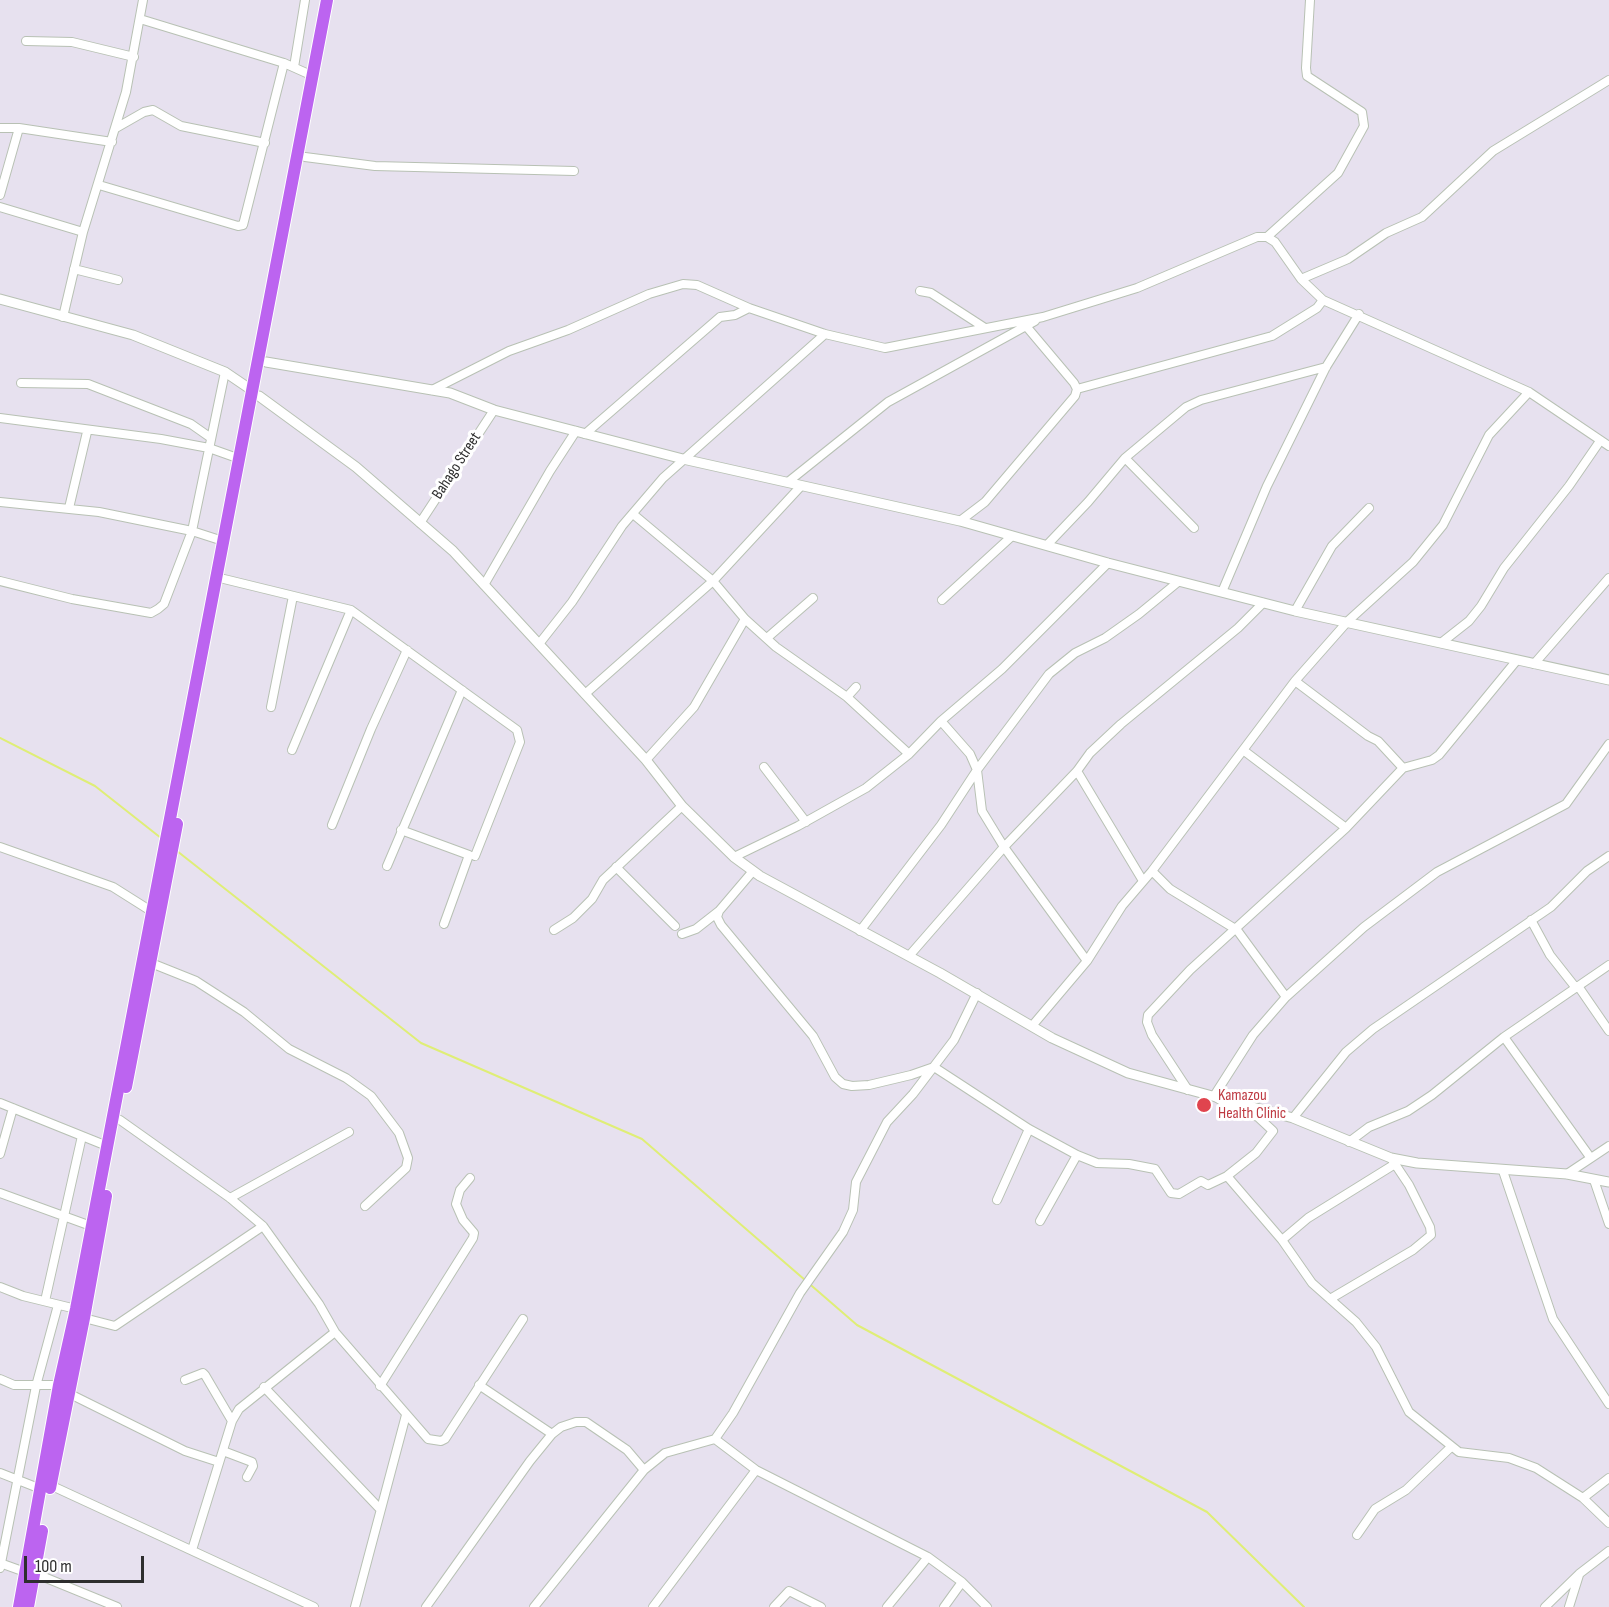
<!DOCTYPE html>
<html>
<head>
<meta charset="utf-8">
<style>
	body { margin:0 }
	#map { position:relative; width:1609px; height:1607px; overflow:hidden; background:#e7e1ef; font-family:"Sofia Sans Condensed",sans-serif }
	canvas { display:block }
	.scale { position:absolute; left:24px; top:1556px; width:120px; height:27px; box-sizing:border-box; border:3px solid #2e2e2e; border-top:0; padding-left:8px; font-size:18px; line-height:21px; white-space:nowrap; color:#2e2e2e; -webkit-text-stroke:4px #fff; paint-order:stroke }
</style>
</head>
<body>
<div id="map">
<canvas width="1609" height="1607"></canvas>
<div class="scale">100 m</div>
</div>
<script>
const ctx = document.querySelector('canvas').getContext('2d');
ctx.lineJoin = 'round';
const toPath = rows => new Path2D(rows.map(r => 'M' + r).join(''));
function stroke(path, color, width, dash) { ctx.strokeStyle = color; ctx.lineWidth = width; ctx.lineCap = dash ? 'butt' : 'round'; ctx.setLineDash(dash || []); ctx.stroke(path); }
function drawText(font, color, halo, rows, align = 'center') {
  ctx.font = font + ' "Sofia Sans Condensed",sans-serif'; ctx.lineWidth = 6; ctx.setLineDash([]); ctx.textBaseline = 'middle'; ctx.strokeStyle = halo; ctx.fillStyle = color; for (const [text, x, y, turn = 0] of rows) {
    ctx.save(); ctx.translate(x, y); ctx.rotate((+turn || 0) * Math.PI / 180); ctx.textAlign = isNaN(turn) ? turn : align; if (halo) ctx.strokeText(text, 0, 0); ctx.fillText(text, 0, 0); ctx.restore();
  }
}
stroke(toPath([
	[0,738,95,786,161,838],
	[177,851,421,1043,642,1139,857,1325,1207,1512,1304,1607]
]), '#dfee76', 2);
const minor = toPath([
	[140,19,284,63,313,76],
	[26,41,72,42,134,57],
	[294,67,305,0],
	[0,128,19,128,112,142],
	[116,128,144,112,153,110,181,126,265,143],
	[305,157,375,166,574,171],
	[99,185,238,226,243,225,284,63],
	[0,195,19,128],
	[0,207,83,232],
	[1267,237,1338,173,1364,126,1362,112,1307,76,1306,68,1310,0],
	[74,269,118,280],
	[1301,279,1348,259,1386,233,1422,217,1493,151,1609,80],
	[920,291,931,293,985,328],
	[63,317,83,232,126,92,143,0],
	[21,383,88,384,191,424,211,438],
	[1077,389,1272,336,1317,308,1323,300],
	[432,390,509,351,568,330,649,294,683,284,697,285,749,308],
	[0,418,161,439,209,448,240,459],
	[585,434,720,317,735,315,749,308,825,334,885,348,1043,317,1137,288,1257,237,1267,237,1275,242,1301,279,1323,300,1529,392,1609,446],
	[1125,458,1194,528],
	[788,482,888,402,1035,321],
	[0,502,99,512,192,531,223,541],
	[69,508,87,432],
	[633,514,713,581,745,619,776,647,847,697,909,754],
	[960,521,985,502,1075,396,1077,389,1074,383,1026,326],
	[420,523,494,410],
	[1047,545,1088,502,1125,458,1186,407,1201,400,1326,367],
	[224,579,351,610,517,730,520,742,475,856],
	[0,581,72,599,151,613,158,609,164,604,192,531,225,372],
	[484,585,550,471,576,431],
	[1222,592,1267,486,1326,367,1359,314],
	[942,600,1012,536],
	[1295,611,1332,546,1369,508],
	[767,638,813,598],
	[1441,643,1469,621,1481,606,1504,568,1569,486,1600,441],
	[539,644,572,602,622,526,663,478,825,334],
	[1534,664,1609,578],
	[1295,681,1368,736,1378,741,1403,768],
	[585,694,713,581,801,486],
	[847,697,856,687],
	[271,707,293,596],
	[941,721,970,754,977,770,982,811,1004,847,1087,961],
	[292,750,351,610],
	[1243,750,1346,828],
	[646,760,694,707,745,619],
	[764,767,806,822],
	[1077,771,1143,881],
	[332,825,371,729,407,650],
	[401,830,469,855,444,924],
	[0,847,113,887,151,911],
	[734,857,798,826,866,788,909,754,941,721,1002,669,1108,563],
	[387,866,462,690],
	[616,867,675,926],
	[1152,871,1170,889,1237,930,1286,997],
	[719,911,717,917,721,925,813,1036,835,1077,843,1084,852,1086,869,1085,911,1075,934,1067,1029,1129,1077,1155,1097,1163,1129,1164,1155,1169,1171,1193,1179,1194,1201,1181,1208,1185,1227,1176,1256,1153,1273,1131,1258,1117,1238,1111,1214,1096,1253,1035,1286,997,1364,927,1437,872,1566,804,1609,744],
	[1531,920,1550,955,1576,988],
	[554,930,573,918,592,899,603,880,682,806],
	[860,931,941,825,977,770,1049,674,1075,653,1105,638,1139,614,1178,582],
	[682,934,696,929,719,911,753,871],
	[909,956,1004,847,1077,771,1090,753,1121,724,1238,628,1263,603],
	[151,963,196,981,244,1012,289,1049,346,1078,371,1096,399,1133,408,1158,406,1168,365,1206],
	[1578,986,1609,1031],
	[1032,1026,1087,961,1122,906,1152,871,1295,681,1348,621,1413,562,1443,525,1489,435,1529,392],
	[1504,1037,1590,1157],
	[1188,1090,1152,1035,1147,1022,1148,1015,1190,970,1346,828,1403,768,1432,760,1439,755,1517,660],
	[0,1103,107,1146],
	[1293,1118,1346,1052,1373,1029,1551,907,1587,871,1609,856],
	[120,1120,230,1198,263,1226,319,1304,335,1332,428,1439,441,1441,445,1439,523,1319],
	[1349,1142,1369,1127,1408,1111,1432,1095,1504,1037,1609,965],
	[0,1154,13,1108],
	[1503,1171,1553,1319,1609,1404],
	[1567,1174,1609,1146],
	[1227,1176,1282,1240,1312,1283,1356,1322,1376,1347,1409,1412,1459,1452,1509,1458,1536,1468,1583,1498,1609,1523],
	[1594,1180,1609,1224],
	[0,1193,91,1226],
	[230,1198,349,1132],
	[997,1200,1029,1129],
	[1040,1221,1077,1155],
	[1282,1240,1308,1218,1395,1164],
	[0,1287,23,1296,76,1309],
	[1330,1299,1413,1250,1431,1235,1430,1227,1409,1185,1391,1158],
	[45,1301,82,1136],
	[84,1318,115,1326,263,1226],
	[0,1379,14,1385,59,1385],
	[185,1380,203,1373,205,1375,232,1421],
	[479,1385,552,1434],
	[380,1386,473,1238,474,1233,463,1220,456,1204,460,1190,470,1178],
	[264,1387,380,1509],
	[68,1393,185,1451,219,1462],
	[715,1439,756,1470,928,1557,962,1582,987,1607],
	[223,1451,252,1462,253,1466,247,1477],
	[0,1473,41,1489],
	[50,1485,314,1607],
	[1583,1498,1609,1478],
	[1357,1535,1375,1509,1406,1490,1450,1448],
	[192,1550,232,1421,239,1409,335,1332],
	[0,1563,25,1572],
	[0,1568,36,1386,58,1305],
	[34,1573,117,1607],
	[355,1607,406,1415],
	[426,1607,530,1461,552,1434,561,1427,576,1422,586,1422,627,1450,644,1470],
	[534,1607,644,1470,665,1453,715,1439,733,1413,800,1293,843,1232,853,1210,856,1182,887,1122,913,1094,954,1040,977,993],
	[653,1607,756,1470],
	[774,1607,789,1591,821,1607],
	[887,1607,928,1557],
	[944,1607,962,1582],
	[1545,1607,1579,1574,1609,1551],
	[1569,1607,1579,1575]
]);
const tertiary = toPath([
	[0,299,133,335,225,372,253,391],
	[266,362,450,393,494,410,683,459,960,521,1108,563,1295,611,1609,680],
	[259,396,356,467,453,551,646,760,682,806,734,857,760,876,940,973,1052,1038,1128,1073,1293,1118,1391,1158,1417,1163,1567,1174,1609,1182]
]);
const primary = toPath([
	[126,1087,177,824],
	[50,1488,84,1318,106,1196],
	[19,1607,59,1385,76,1309,327,0],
	[28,1607,42,1531]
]);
stroke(minor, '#b8c1b4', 10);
stroke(tertiary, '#b8c1b4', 11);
stroke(primary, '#fff', 14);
stroke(minor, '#fff', 8);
stroke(tertiary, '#fff', 9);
stroke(primary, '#bc64f0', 12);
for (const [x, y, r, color] of [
	[1204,1105,8,"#e0444e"]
]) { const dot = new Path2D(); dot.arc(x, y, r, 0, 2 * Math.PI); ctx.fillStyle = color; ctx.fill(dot); stroke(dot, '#fff', 2); }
drawText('16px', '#2e2e2e', '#fff', [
	["Bahago Street",457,466,-57]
]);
drawText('16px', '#be3a42', '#fff', [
	["Kamazou",1218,1096],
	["Health Clinic",1218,1114]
], 'left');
</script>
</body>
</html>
